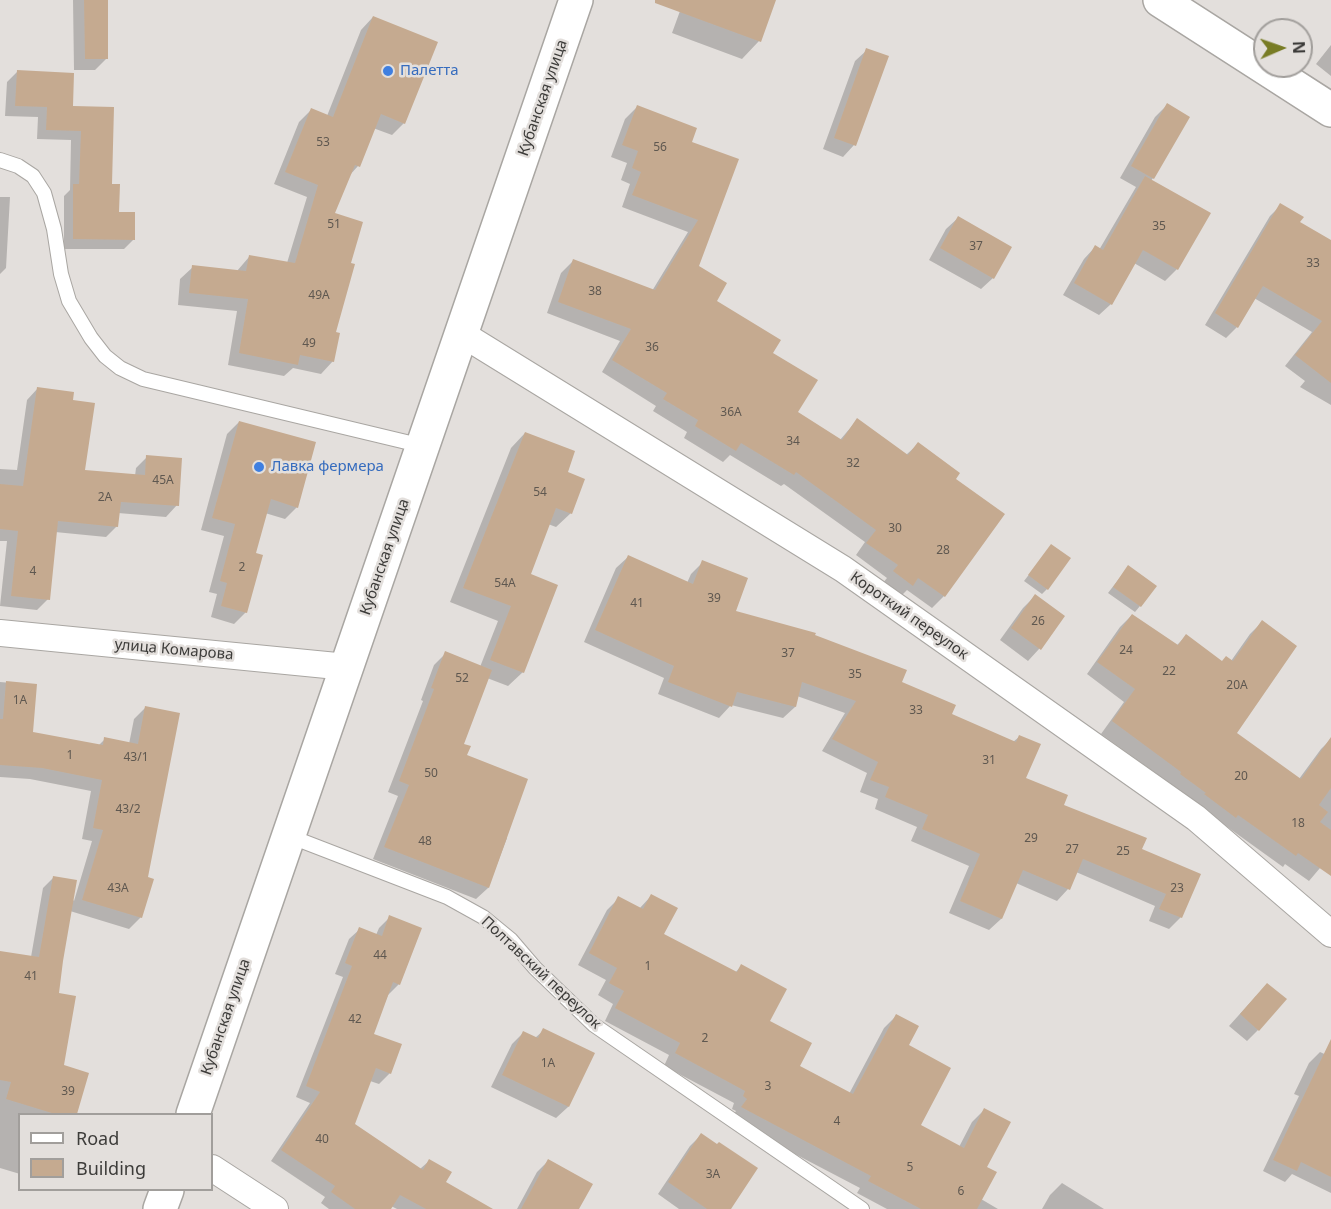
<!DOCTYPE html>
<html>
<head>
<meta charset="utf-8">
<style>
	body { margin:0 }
	#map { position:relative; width:1331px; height:1209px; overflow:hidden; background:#e3dfdc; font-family:"Noto Sans",sans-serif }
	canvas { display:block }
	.legend { position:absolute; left:18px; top:1113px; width:195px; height:78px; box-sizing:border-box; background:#e3dfdc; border:2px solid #a19e9b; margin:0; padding:8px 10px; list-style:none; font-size:18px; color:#3d3c3a }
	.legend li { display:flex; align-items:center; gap:12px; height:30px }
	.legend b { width:30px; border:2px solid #a19e9b }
	.north { position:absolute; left:1253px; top:18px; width:60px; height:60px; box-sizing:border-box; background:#e3dfdc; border:2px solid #a19e9b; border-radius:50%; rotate:88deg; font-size:16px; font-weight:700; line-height:24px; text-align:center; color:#3d3c3a }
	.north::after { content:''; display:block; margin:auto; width:21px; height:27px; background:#787c25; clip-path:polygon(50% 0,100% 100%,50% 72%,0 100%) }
</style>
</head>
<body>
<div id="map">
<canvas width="1331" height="1209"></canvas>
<ul class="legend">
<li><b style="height:8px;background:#fff"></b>Road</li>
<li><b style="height:16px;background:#c5aa90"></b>Building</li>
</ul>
<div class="north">N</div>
</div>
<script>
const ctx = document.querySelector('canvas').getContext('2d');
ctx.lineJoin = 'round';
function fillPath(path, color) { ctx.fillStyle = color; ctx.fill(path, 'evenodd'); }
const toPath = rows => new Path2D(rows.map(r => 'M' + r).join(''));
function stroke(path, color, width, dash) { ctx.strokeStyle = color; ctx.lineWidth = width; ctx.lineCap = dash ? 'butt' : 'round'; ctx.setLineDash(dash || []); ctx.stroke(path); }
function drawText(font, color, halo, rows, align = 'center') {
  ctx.font = font + ' "Noto Sans",sans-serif'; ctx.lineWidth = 5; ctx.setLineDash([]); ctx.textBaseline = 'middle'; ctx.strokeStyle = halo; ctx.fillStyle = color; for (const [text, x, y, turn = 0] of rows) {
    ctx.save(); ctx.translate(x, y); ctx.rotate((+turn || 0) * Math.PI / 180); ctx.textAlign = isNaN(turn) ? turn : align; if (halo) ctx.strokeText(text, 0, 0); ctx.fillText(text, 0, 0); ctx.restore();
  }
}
fillPath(toPath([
	[73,0,107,0,107,58,95,70,74,70],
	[684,0,775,0,759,41,742,59,672,33],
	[373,17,404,123,392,135,373,128,358,166,349,176,333,214,349,264,334,333,333,361,321,374,293,368,284,376,228,365,237,311,178,305,180,279,193,267,237,271,249,257,287,263,307,197,274,184,299,122,311,110,327,116,361,30],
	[1331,45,1331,76,1316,64],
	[867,50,854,145,843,157,823,149,855,61],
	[17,72,71,108,110,186,118,213,134,239,124,249,64,249,64,196,70,190,71,140,37,139,38,117,5,116,7,82],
	[1167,105,1153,178,1151,181,1177,269,1165,281,1134,263,1111,304,1099,315,1063,295,1084,259,1095,247,1099,250,1136,187,1120,178,1155,117],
	[637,107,690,143,737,160,698,267,714,301,771,353,796,413,840,440,857,420,906,455,918,444,954,479,944,596,932,608,907,590,900,597,882,584,887,578,856,555,865,542,784,484,781,486,730,455,723,462,684,438,687,432,653,411,656,406,602,372,620,341,547,313,561,273,573,261,652,291,688,232,622,207,630,184,621,180,627,163,611,157,625,119],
	[0,197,10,197,6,268,0,274],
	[1281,205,1298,223,1331,242,1331,405,1300,387,1305,381,1285,366,1312,332,1254,298,1237,327,1226,338,1205,325,1270,216],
	[958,218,993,278,981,289,929,260,946,229],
	[38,388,72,401,84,471,135,476,136,468,147,457,177,505,166,517,118,513,117,526,106,537,55,532,48,599,37,610,0,606,7,541,0,541,0,469,17,470,27,400],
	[239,422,297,507,285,519,265,513,254,554,246,612,234,624,211,617,217,594,209,592,224,536,201,530,227,434],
	[525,433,566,473,571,513,556,527,548,524,529,575,523,672,508,686,487,678,462,745,465,756,507,838,488,888,476,899,373,859,398,796,388,792,423,701,421,700,434,665,446,653,480,667,498,621,450,602,511,448],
	[1051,546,1047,589,1042,594,1024,581],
	[628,557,687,583,691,574,703,562,734,612,813,636,900,683,950,715,1013,742,1019,737,1025,778,1062,806,1140,850,1181,917,1169,929,1149,921,1155,906,1076,872,1068,889,1057,901,1016,883,1001,919,989,930,949,913,969,866,911,841,917,827,875,809,878,799,860,792,867,773,822,751,845,713,797,696,795,707,783,718,731,705,719,718,658,694,664,678,584,642,616,568],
	[1128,567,1140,606,1135,612,1108,593],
	[1035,596,1063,616,1039,649,1028,661,1000,640,1023,608],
	[1132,615,1176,646,1186,636,1222,662,1231,661,1250,634,1262,622,1235,733,1299,779,1321,749,1331,739,1331,855,1309,881,1285,864,1283,867,1226,826,1223,828,1169,786,1171,784,1101,734,1124,702,1087,674,1120,627],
	[0,682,36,685,31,733,98,746,105,739,129,744,134,719,145,708,146,878,141,917,129,929,70,911,57,994,63,1066,87,1074,74,1114,20,1114,20,1174,0,1168,0,952,31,957,43,888,54,877,74,901,92,841,82,839,91,791,30,779,0,777],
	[651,896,662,935,735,973,741,966,768,1022,798,1066,849,1094,884,1028,896,1016,907,1046,919,1125,959,1147,972,1122,984,1110,985,1168,981,1199,998,1209,887,1209,857,1193,860,1188,730,1120,736,1111,732,1109,734,1103,664,1066,669,1055,605,1021,613,1004,598,995,606,980,578,965,607,910,619,898,639,909],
	[390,917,399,984,388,995,372,1034,390,1073,379,1084,370,1081,353,1124,420,1169,429,1161,444,1183,490,1209,397,1209,391,1206,389,1209,329,1209,321,1203,325,1197,271,1161,310,1103,296,1097,343,977,335,974,349,939,360,929,376,935,379,928],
	[1256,996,1258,1030,1247,1041,1229,1026],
	[544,1030,593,1053,568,1107,556,1118,491,1087,512,1044,523,1033,535,1038],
	[1320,1052,1331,1057,1331,1193,1292,1174,1285,1182,1263,1171,1299,1096,1294,1094,1309,1063],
	[701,1135,729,1209,679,1209,658,1194,690,1146],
	[548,1161,577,1209,517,1209,537,1172],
	[1062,1183,1104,1209,1042,1209,1050,1195]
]), '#0003');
fillPath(toPath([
	[84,0,108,0,108,59,85,59],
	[655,0,776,0,761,42,655,3],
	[373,16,438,42,405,124,381,114,360,167,355,165,335,213,363,222,351,263,355,264,336,332,340,333,334,362,300,355,298,365,239,353,248,299,189,293,192,265,246,271,249,255,295,263,318,185,285,172,311,108,333,117],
	[866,48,889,56,856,146,834,138],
	[17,70,74,73,73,106,114,107,112,184,120,184,119,212,135,212,135,240,73,239,73,184,79,184,81,131,46,130,47,107,15,106],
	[1167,103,1190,117,1154,179,1131,166],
	[637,105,697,128,692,142,739,159,699,266,727,283,717,301,781,340,773,353,818,380,798,412,842,440,857,418,908,455,918,442,960,473,956,479,1005,514,945,597,918,578,913,586,893,571,898,565,866,543,876,530,796,472,794,475,741,443,736,451,695,426,698,420,663,399,667,393,612,360,631,329,558,302,573,259,655,290,698,220,632,195,641,172,632,168,638,151,622,145],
	[1145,176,1211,213,1178,270,1143,250,1112,305,1074,283,1095,245,1103,250],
	[1280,203,1304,217,1300,222,1331,240,1331,383,1295,355,1322,321,1263,286,1238,328,1215,313],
	[958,216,1012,247,994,279,940,248],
	[37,387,74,392,73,400,95,403,85,470,145,475,146,455,182,458,179,506,121,502,118,527,58,521,50,600,11,596,18,531,0,529,0,484,23,486],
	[239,421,316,442,298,508,271,499,256,553,263,555,247,613,221,606,227,583,220,581,235,524,212,518],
	[525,432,575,451,568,472,585,479,572,514,556,508,531,574,558,585,524,673,490,660,511,606,463,588],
	[1051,544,1071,558,1048,590,1028,575],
	[628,555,693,584,702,560,748,578,736,611,816,633,815,635,907,670,902,682,956,705,952,714,1016,742,1019,735,1041,744,1026,778,1068,795,1064,805,1147,838,1142,849,1201,874,1182,918,1159,909,1166,894,1083,859,1070,890,1023,870,1002,919,960,901,980,854,922,829,928,815,885,797,889,787,870,780,878,762,832,739,856,701,802,682,796,707,737,692,732,707,668,682,674,666,595,630],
	[1128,565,1157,586,1141,607,1113,587],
	[1035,594,1065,616,1041,650,1011,628],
	[1132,614,1178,645,1186,634,1222,661,1226,656,1233,661,1262,620,1297,646,1237,733,1301,779,1331,737,1331,788,1319,805,1328,812,1320,822,1331,830,1331,876,1298,853,1296,856,1238,815,1236,818,1204,794,1206,793,1180,774,1181,772,1112,721,1135,689,1097,662],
	[445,651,492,670,464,744,471,746,467,755,528,779,489,888,384,847,409,785,399,781,434,689,431,688],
	[6,681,37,684,33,732,103,745,104,737,138,744,145,706,180,713,148,877,154,879,142,918,82,900,103,830,93,828,102,780,42,768,0,765,0,719,3,719],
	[53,876,77,880,63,961,59,993,76,996,64,1065,89,1073,77,1114,55,1114,6,1099,11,1082,0,1080,0,951,39,957],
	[651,894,678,908,664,934,737,972,741,964,787,989,770,1021,812,1043,800,1066,853,1094,896,1014,919,1026,909,1045,951,1068,921,1125,964,1148,984,1108,1011,1122,987,1167,997,1172,977,1209,921,1209,868,1181,871,1176,741,1107,747,1099,743,1096,745,1091,675,1053,680,1043,615,1008,624,991,609,983,617,968,589,953,618,896,643,909],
	[389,915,422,928,400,985,393,982,374,1034,402,1044,391,1074,376,1068,355,1124,423,1170,429,1159,452,1172,446,1182,493,1209,426,1209,400,1195,391,1209,355,1209,331,1192,335,1186,281,1150,320,1092,306,1086,352,966,345,963,359,927,382,936],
	[1267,983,1287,999,1259,1031,1240,1014],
	[543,1028,595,1053,569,1107,502,1075,523,1031,538,1038],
	[1331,1039,1331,1177,1301,1162,1297,1171,1273,1160],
	[701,1133,717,1144,719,1142,758,1168,731,1209,707,1209,668,1182],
	[548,1159,593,1184,579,1209,521,1209]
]), '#c5aa90');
const lane = toPath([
	[0,160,18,166,33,176,44,193,54,229,61,274,69,301,91,338,105,356,120,368,143,379,423,446],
	[289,836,447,897,483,917,511,940,535,968,594,1025,862,1209]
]);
const street = toPath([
	[462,334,843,569,1196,818,1331,934],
	[0,633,347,667],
	[212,1168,275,1209]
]);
const secondary = toPath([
	[1160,0,1331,110],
	[193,1114,576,0],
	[160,1209,167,1190]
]);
stroke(lane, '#a9a6a2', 16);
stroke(street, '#a9a6a2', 28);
stroke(secondary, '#a9a6a2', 36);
stroke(lane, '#fff', 14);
stroke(street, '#fff', 26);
stroke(secondary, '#fff', 33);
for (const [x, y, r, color] of [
	[388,71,6,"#3f7fe0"],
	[259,467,6,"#3f7fe0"]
]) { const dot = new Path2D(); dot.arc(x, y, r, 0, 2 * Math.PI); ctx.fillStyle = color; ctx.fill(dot); stroke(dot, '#e3dfdc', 2); }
drawText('12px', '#5f5850', null, [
	["53",323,143],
	["56",660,148],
	["51",334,225],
	["35",1159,227],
	["37",976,247],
	["33",1313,264],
	["38",595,292],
	["49А",319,296],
	["49",309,344],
	["36",652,348],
	["36А",731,413],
	["34",793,442],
	["32",853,464],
	["45А",163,481],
	["54",540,493],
	["2А",105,498],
	["30",895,529],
	["28",943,551],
	["2",242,568],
	["4",33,572],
	["54А",505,584],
	["39",714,599],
	["41",637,604],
	["26",1038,622],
	["24",1126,651],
	["37",788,654],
	["22",1169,672],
	["35",855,675],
	["52",462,679],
	["20А",1237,686],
	["1А",20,701],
	["33",916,711],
	["1",70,756],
	["43/1",136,758],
	["31",989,761],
	["50",431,774],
	["20",1241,777],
	["43/2",128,810],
	["18",1298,824],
	["29",1031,839],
	["48",425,842],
	["27",1072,850],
	["25",1123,852],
	["43А",118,889],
	["23",1177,889],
	["44",380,956],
	["1",648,967],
	["41",31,977],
	["42",355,1020],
	["2",705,1039],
	["1А",548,1064],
	["3",768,1087],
	["39",68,1092],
	["4",837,1122],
	["40",322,1140],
	["5",910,1168],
	["3А",713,1175],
	["6",961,1192]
]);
drawText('15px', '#366cbe', '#e3dfdc', [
	["Палетта",400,71],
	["Лавка фермера",271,467]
], 'left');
drawText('15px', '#3d3c3a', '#e3dfdc', [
	["Кубанская улица",543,98,-71],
	["Кубанская улица",385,557,-71],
	["Короткий переулок",909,616,35],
	["улица Комарова",174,650,5],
	["Полтавский переулок",541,973,43],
	["Кубанская улица",226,1017,-71]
]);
</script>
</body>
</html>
